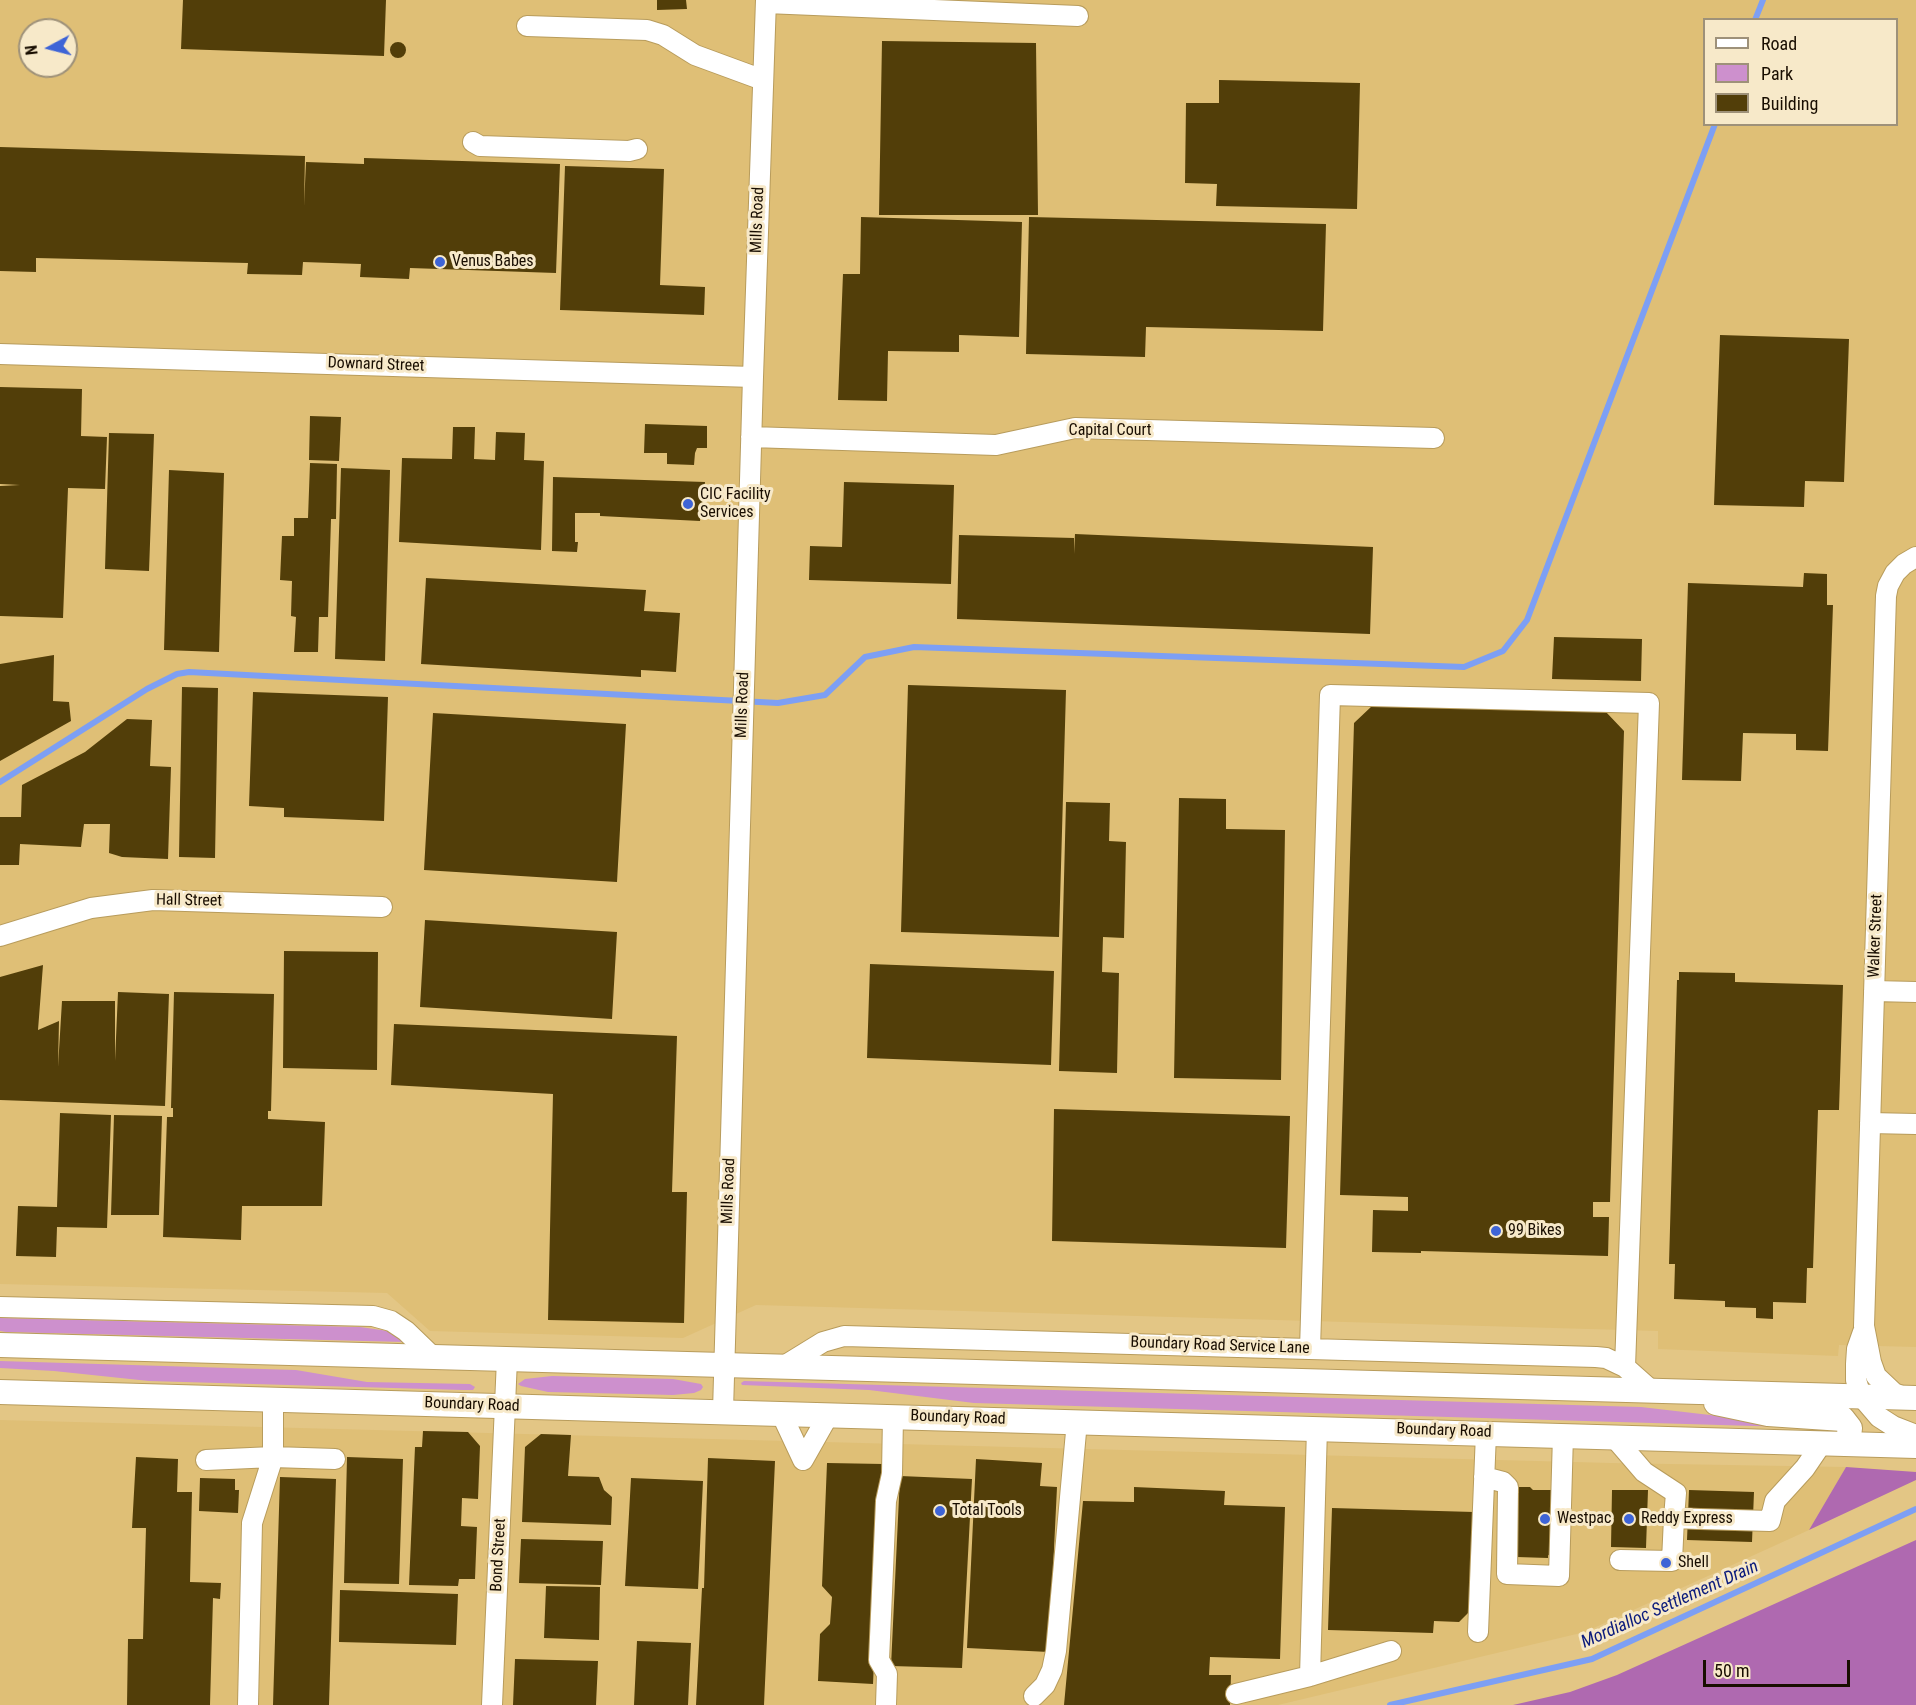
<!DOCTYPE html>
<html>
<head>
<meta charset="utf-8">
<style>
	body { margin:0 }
	#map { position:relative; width:1916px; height:1705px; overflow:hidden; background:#e3c685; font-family:"Roboto Condensed",sans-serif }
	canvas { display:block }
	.legend { position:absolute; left:1703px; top:18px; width:195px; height:108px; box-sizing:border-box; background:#f7e9c9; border:2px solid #9e9179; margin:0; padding:8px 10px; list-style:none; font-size:18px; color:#180d00 }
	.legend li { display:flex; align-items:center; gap:12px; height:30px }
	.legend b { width:30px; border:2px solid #9e9179 }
	.north { position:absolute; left:18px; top:18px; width:60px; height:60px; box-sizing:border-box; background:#f7e9c9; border:2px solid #9e9179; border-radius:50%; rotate:263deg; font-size:16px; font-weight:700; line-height:24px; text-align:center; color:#180d00 }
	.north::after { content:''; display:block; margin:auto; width:21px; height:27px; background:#3e64d6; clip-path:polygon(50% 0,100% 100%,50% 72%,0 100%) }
	.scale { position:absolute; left:1703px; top:1660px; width:147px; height:27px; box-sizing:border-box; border:3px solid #180d00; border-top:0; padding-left:8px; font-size:18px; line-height:21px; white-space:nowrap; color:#180d00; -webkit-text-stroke:4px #f7e9c9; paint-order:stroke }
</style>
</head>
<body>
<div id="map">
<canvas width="1916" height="1705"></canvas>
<ul class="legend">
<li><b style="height:8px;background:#fff"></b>Road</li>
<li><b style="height:16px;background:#cd90cd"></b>Park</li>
<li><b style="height:16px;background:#523e09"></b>Building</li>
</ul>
<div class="north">N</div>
<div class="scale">50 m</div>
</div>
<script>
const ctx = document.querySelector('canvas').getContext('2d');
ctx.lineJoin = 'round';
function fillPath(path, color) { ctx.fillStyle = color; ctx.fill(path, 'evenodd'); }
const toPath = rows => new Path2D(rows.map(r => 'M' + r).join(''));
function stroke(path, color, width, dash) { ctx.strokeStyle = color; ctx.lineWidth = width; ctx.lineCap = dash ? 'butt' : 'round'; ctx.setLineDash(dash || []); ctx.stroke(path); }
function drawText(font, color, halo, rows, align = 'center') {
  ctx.font = font + ' "Roboto Condensed",sans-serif'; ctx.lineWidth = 6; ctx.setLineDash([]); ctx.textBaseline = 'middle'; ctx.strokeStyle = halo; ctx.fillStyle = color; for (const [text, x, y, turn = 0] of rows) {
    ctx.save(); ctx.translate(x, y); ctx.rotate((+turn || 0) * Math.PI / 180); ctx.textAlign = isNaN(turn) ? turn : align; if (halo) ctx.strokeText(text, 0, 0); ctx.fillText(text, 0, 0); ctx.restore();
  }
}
fillPath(toPath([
	[0,0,1916,0,1916,1347,1839,1345,1838,1356,1658,1349,1658,1331,756,1305,683,1338,430,1331,387,1293,0,1284],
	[1704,20,1896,20,1896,124,1704,124],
	[30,30,66,30,66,66,30,66],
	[0,1420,1611,1463,1846,1467,1809,1530,1585,1632,1278,1705,0,1705]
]), '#dfbf76');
fillPath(toPath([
	[0,1318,360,1327,388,1331,398,1335,404,1342,6,1332,0,1331],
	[0,1361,296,1370,367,1382,470,1384,475,1387,473,1390,463,1390,149,1381,54,1371,0,1368],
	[552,1376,673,1379,701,1384,703,1387,701,1390,694,1393,673,1395,548,1392,521,1386,518,1384,525,1379],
	[744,1381,1641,1407,1822,1428,974,1403,869,1390,742,1385,741,1383]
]), '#cd90cd');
fillPath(toPath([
	[1846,1467,1916,1472,1916,1480,1809,1530],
	[1916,1540,1916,1705,1513,1705,1570,1692,1617,1675]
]), '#af69b0');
stroke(toPath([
	[1755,20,1763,0],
	[0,782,147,689,177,674,189,672,778,703,825,695,865,657,914,647,1464,667,1503,651,1527,620,1715,124],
	[1390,1705,1592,1659,1916,1509]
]), '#7d9ff4', 6);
fillPath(toPath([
	[183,0,386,0,384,56,181,49],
	[657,0,686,0,687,9,657,10],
	[882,41,1036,43,1038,215,879,215],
	'390 50a8 8 0 1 1 16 0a8 8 0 1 1-16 0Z',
	[1219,80,1360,83,1357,209,1216,206,1217,184,1185,183,1186,103,1219,103],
	[0,147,305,156,304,206,306,162,364,164,364,158,560,164,556,273,410,268,409,279,360,277,361,264,303,262,302,275,247,274,248,263,36,258,36,272,0,271],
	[565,166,664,169,660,285,705,287,704,315,560,310],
	[861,217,1022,222,1019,337,959,335,959,352,888,351,887,401,838,400,843,274,860,274],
	[1029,217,1326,224,1323,331,1146,327,1145,357,1026,354],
	[1720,335,1849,339,1844,482,1805,481,1804,507,1714,505],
	[0,387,82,389,81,436,107,437,105,489,68,488,63,618,0,616,0,486,20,485,0,484],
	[310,416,341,417,339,461,309,460],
	[645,424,707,426,707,448,697,448,695,453,694,465,667,464,667,453,644,453],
	[453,427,475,427,474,459,495,460,496,432,525,433,524,460,544,461,541,550,399,542,402,458,452,459],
	[109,433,154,434,149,571,105,569],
	[310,463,337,464,336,519,331,519,328,617,319,617,318,652,294,652,296,617,291,616,292,581,280,580,282,536,294,536,294,518,308,518],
	[341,468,390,470,385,661,335,659],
	[169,470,224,473,219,652,164,650],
	[553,477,705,482,700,521,600,516,600,513,575,513,575,542,578,542,577,552,552,551],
	[844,482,954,485,951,584,809,580,810,546,842,547],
	[1075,534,1373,547,1370,634,957,619,959,535,1074,538,1074,554],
	[1804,573,1827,574,1827,605,1833,605,1828,751,1796,750,1796,734,1743,733,1741,781,1682,780,1688,583,1803,587],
	[426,578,646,590,644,611,680,613,676,672,641,670,641,677,421,664],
	[1554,637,1642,639,1641,681,1552,679],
	[54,655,53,701,69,702,71,721,0,761,0,664],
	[908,685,1066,690,1059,937,901,932],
	[182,687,218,688,215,858,179,857],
	[253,692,388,697,384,821,284,817,284,808,249,806],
	[1372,706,1606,712,1624,731,1610,1202,1593,1202,1593,1217,1609,1217,1608,1256,1421,1251,1421,1253,1372,1252,1373,1210,1408,1211,1408,1197,1340,1195,1354,723],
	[433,713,626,724,617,882,424,870],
	[127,719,152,720,150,766,171,767,168,859,122,857,109,853,110,824,84,824,81,847,20,844,19,865,0,865,0,817,21,817,22,785,85,752],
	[1179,798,1226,799,1226,829,1285,830,1281,1080,1174,1078],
	[1066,802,1110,803,1109,841,1126,842,1124,938,1103,937,1102,972,1119,973,1117,1073,1059,1071],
	[425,920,617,932,612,1019,420,1007],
	[284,951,378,952,377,1070,283,1068],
	[870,964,1054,971,1051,1065,867,1058],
	[43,965,38,1030,59,1021,58,1067,62,1001,115,1001,115,1061,118,992,169,994,165,1106,0,1100,0,977],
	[1679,972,1735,973,1735,982,1843,985,1839,1110,1818,1110,1813,1268,1807,1268,1806,1303,1773,1302,1773,1319,1756,1318,1756,1308,1725,1307,1725,1301,1674,1299,1675,1264,1669,1264,1677,980,1679,980],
	[174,992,274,994,271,1111,268,1111,268,1119,325,1122,322,1206,242,1206,241,1240,163,1237,167,1117,173,1117,173,1108,171,1108],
	[394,1024,677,1036,672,1192,687,1192,684,1323,548,1320,553,1094,391,1085],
	[1054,1109,1290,1116,1286,1248,1052,1241],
	[60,1113,111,1115,107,1228,57,1227,56,1257,16,1256,18,1206,57,1207],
	[114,1115,162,1116,159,1215,111,1215],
	[423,1431,468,1432,480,1446,478,1499,462,1498,461,1526,477,1527,475,1579,459,1579,458,1586,409,1585,415,1447,422,1447],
	[541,1434,571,1435,568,1476,599,1477,604,1490,612,1497,611,1525,522,1522,525,1447],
	[136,1457,178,1459,177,1492,192,1492,190,1582,221,1583,220,1599,213,1598,210,1705,127,1705,128,1639,143,1639,146,1528,132,1528],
	[347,1457,403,1459,399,1584,344,1583],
	[708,1458,775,1461,764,1705,696,1705,702,1588,704,1588],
	[976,1459,1042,1463,1040,1486,1057,1487,1049,1652,967,1648],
	[827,1463,883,1464,873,1684,818,1681,820,1634,830,1624,832,1597,822,1586],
	[900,1476,972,1479,962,1668,891,1666],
	[280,1477,336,1479,329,1705,273,1705],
	[200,1478,235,1479,235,1490,239,1490,238,1513,199,1511],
	[631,1478,703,1481,698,1589,625,1586],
	[1134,1487,1225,1491,1224,1505,1285,1507,1280,1659,1210,1657,1209,1675,1231,1675,1230,1705,1064,1705,1083,1501,1134,1502],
	[1519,1487,1530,1487,1533,1490,1553,1490,1551,1556,1548,1555,1548,1558,1517,1557,1518,1522,1498,1521,1499,1493,1519,1493],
	[1612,1490,1648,1490,1646,1548,1611,1547],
	[1689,1490,1754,1492,1752,1542,1687,1540],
	[1332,1508,1474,1512,1471,1610,1459,1622,1434,1621,1433,1633,1328,1630],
	[521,1539,603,1541,601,1585,519,1583],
	[546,1586,600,1587,599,1640,544,1638],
	[340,1590,458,1594,456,1645,339,1642],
	[637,1641,691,1643,688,1705,634,1705],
	[515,1659,598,1661,596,1705,513,1705]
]), '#523e09');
const minor = toPath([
	[766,3,1078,16],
	[527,26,647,30,663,35,695,55,763,80],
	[473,142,480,146,629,151,637,149],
	[0,354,753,377],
	[751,437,996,445,1075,428,1434,438],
	[0,936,91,908,153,900,382,907],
	[1874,991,1916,992],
	[1870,1123,1916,1124],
	[0,1307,373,1316,391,1321,406,1331,433,1357],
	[1863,1332,1857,1349,1856,1364,1856,1380,1861,1396,1879,1417,1893,1426,1916,1435],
	[1310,1349,1330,695,1649,703,1625,1367],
	[784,1366,823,1342,844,1336,1596,1357,1606,1358,1625,1367,1652,1391],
	[1906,1398,1894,1393,1876,1376,1871,1362,1864,1326,1886,596,1888,586,1895,573,1904,564,1916,557],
	[723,1411,753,377,766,0],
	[781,1413,803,1460],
	[1317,1428,1310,1676,1391,1651],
	[1613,1436,1644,1472,1676,1493,1674,1518,1700,1519,1770,1521,1775,1501,1805,1468,1822,1443],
	[206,1460,273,1457,335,1459],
	[803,1460,829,1414],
	[1484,1477,1503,1482,1508,1487,1507,1574,1559,1576,1563,1435],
	[1620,1560,1672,1561,1674,1518],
	[1478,1632,1486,1433],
	[1236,1694,1310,1676],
	[1034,1696,1045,1685,1052,1670,1056,1651,1077,1421],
	[248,1705,252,1523,273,1457,273,1400],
	[492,1705,507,1359],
	[886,1705,887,1674,879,1660,886,1501,892,1474,893,1416]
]);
const major = toPath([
	[0,1345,1916,1398],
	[0,1392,1916,1446],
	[1716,1403,1768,1414,1843,1419,1850,1428,1848,1444]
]);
stroke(minor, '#b89c5c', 22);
stroke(major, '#b89c5c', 26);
stroke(minor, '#fff', 20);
stroke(major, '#fff', 24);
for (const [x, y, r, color] of [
	[440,262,6,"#3e64d6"],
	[688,504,6,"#3e64d6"],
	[1496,1231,6,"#3e64d6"],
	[940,1511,6,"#3e64d6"],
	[1545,1519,6,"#3e64d6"],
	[1629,1519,6,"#3e64d6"],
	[1666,1563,6,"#3e64d6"]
]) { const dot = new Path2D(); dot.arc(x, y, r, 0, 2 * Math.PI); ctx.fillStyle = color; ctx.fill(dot); stroke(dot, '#f7e9c9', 2); }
drawText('16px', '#180d00', '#f7e9c9', [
	["Mills Road",758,220,-88],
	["Downard Street",376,365,2],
	["Capital Court",1110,431],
	["Mills Road",743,705,-88],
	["Hall Street",189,901,1],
	["Walker Street",1876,936,-88],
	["Mills Road",729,1191,-88],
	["Boundary Road Service Lane",1220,1346,2],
	["Boundary Road",472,1405,2],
	["Boundary Road",958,1418,2],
	["Boundary Road",1444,1431,2],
	["Bond Street",499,1555,-87]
]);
drawText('16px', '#180d00', '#f7e9c9', [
	["Venus Babes",452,262],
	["CIC Facility",700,495],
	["Services",700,513],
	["99 Bikes",1508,1231],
	["Total Tools",952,1511],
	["Westpac",1557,1519],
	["Reddy Express",1641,1519],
	["Shell",1678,1563]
], 'left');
drawText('italic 18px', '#0b1b7c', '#f7e9c9', [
	["Mordialloc Settlement Drain",1670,1605,-24]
]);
</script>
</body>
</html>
